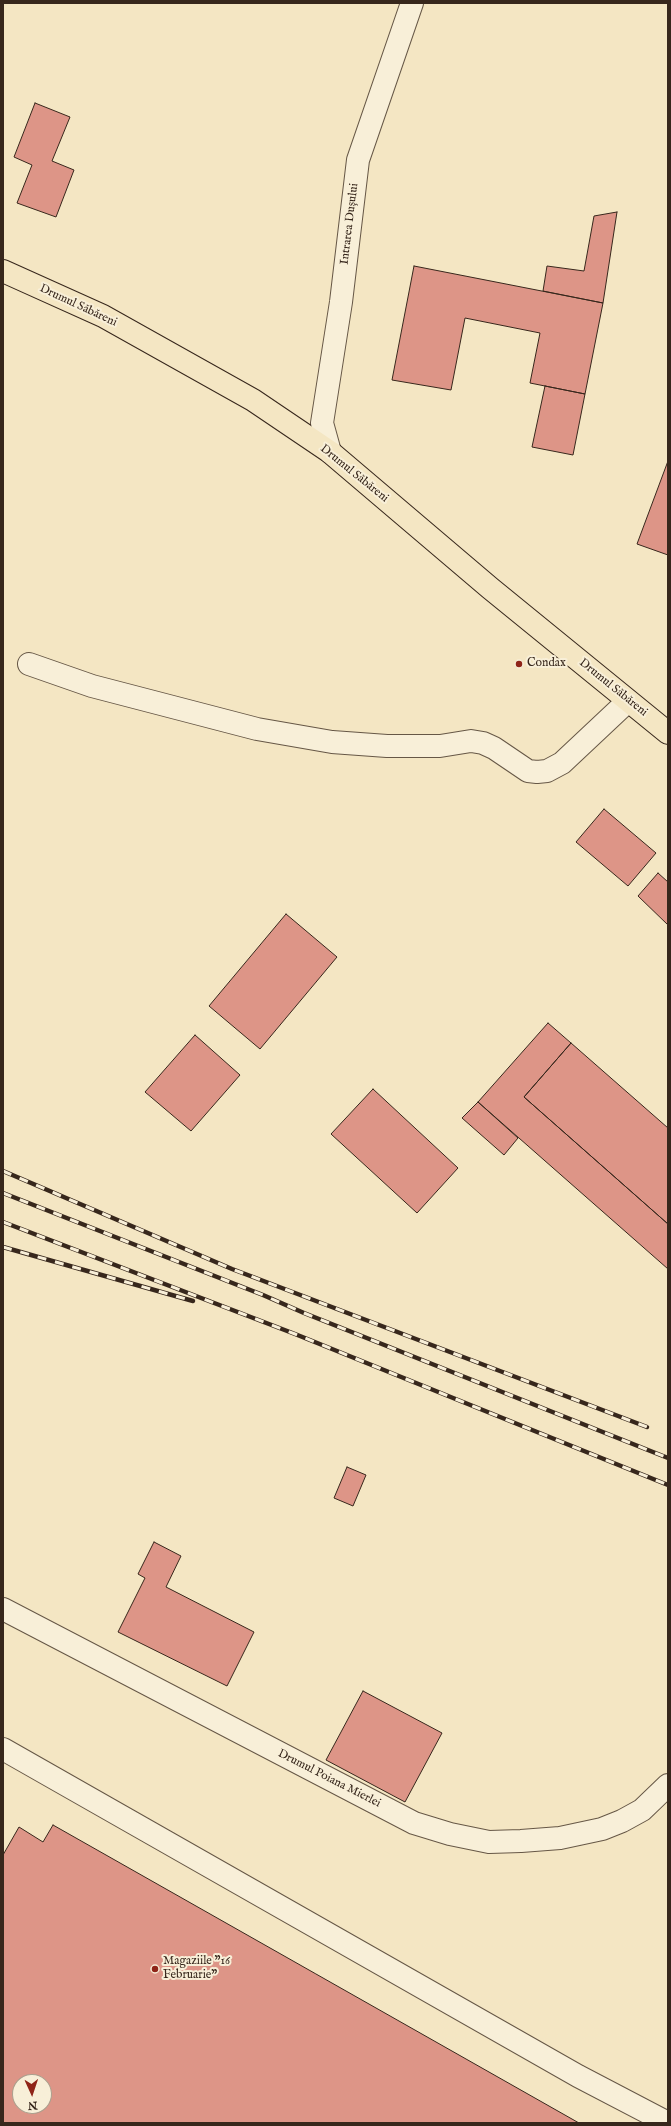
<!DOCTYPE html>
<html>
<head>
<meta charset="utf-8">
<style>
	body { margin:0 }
	#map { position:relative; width:671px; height:2126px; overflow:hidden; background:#f4e6c3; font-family:"IM FELL English",serif }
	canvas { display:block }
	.frame { position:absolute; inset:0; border:4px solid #37271c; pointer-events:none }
	.north { position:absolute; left:12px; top:2074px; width:40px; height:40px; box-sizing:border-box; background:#f8efd8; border:1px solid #ab9f8d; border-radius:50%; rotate:177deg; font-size:11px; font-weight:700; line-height:16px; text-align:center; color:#37271c }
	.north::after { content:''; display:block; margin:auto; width:14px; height:18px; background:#8f2418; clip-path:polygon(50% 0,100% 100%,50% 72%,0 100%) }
</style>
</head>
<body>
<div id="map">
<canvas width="671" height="2126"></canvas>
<div class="frame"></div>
<div class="north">N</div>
</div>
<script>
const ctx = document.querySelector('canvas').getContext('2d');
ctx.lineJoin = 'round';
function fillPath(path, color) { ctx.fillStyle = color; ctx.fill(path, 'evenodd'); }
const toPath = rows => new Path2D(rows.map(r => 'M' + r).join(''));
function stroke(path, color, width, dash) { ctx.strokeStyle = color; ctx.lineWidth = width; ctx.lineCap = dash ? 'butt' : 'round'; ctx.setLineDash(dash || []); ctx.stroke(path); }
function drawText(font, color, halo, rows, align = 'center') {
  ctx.font = font + ' "IM FELL English",serif'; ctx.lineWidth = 4; ctx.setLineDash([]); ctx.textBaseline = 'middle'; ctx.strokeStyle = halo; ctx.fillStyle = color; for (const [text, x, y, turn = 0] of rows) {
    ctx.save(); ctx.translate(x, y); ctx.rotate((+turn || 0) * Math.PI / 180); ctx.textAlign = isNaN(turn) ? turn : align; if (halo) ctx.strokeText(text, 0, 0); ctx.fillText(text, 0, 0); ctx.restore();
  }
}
const building = toPath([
	[35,103,70,117,52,161,74,170,56,217,17,203,32,165,14,157,35,103],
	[617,212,603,303,543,291,547,266,584,271,594,216,617,212],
	[414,266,603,303,585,394,530,383,540,333,465,318,451,390,392,380,414,266],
	[545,386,585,394,573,455,532,447,545,386],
	[668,461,668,555,637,544,668,461],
	[604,809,656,853,628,886,576,842,604,809],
	[658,873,668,882,668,925,638,896,658,873],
	[286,914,337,957,260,1049,209,1006,286,914],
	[548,1023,571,1043,524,1097,668,1224,668,1269,478,1102,548,1023],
	[195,1035,240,1075,191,1131,145,1092,195,1035],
	[571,1043,668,1128,668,1224,524,1097,571,1043],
	[373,1089,458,1168,417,1213,331,1134,373,1089],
	[478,1102,518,1138,504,1155,462,1118,478,1102],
	[347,1467,366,1475,353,1506,334,1498,347,1467],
	[154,1542,181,1556,166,1587,254,1632,227,1686,118,1632,145,1578,138,1574,154,1542],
	[363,1691,442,1733,405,1802,326,1760,363,1691],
	[53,1825,579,2123,3,2123,3,1855,19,1827,43,1842,53,1825],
	[20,2082,44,2082,44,2106,20,2106,20,2082]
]);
fillPath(building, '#dd9587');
stroke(building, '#37271c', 1);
const minor = toPath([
	[330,452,322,423,341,302,358,160,412,3],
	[29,664,92,686,257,729,332,742,387,746,440,746,471,741,483,743,494,748,528,771,537,772,547,771,562,763,628,701],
	[3,1609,414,1823,450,1834,489,1842,521,1841,560,1838,602,1829,622,1821,642,1810,668,1785],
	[3,1749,578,2076,668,2123]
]);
const major = toPath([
	[3,271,103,316,253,400,330,452,490,588,668,733]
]);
stroke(minor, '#665746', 24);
stroke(major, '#37271c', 24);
stroke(minor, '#f8efd8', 22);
stroke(major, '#f4e6c3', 22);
const rail = toPath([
	[3,1171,232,1269,647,1427],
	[3,1193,263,1295,304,1313,668,1458],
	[3,1222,295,1334,668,1485],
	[3,1247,193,1301]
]);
stroke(rail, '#37271c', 4.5);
stroke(rail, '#f8efd8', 3, [9]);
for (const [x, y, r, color] of [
	[519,664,4,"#8f2418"],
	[155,1969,4,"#8f2418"]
]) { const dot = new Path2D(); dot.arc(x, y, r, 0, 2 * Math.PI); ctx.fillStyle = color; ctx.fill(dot); stroke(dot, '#f8efd8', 1.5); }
drawText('12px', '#37271c', '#f8efd8', [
	["Intrarea Dușului",350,224,-83],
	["Drumul Săbăreni",78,306,25],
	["Drumul Săbăreni",354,474,39],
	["Drumul Săbăreni",613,688,39],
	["Drumul Poiana Mierlei",329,1779,27]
]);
drawText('12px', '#37271c', '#f8efd8', [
	["Condax",527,664],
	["Magaziile \"16",163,1962],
	["Februarie\"",163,1976]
], 'left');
</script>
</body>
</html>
